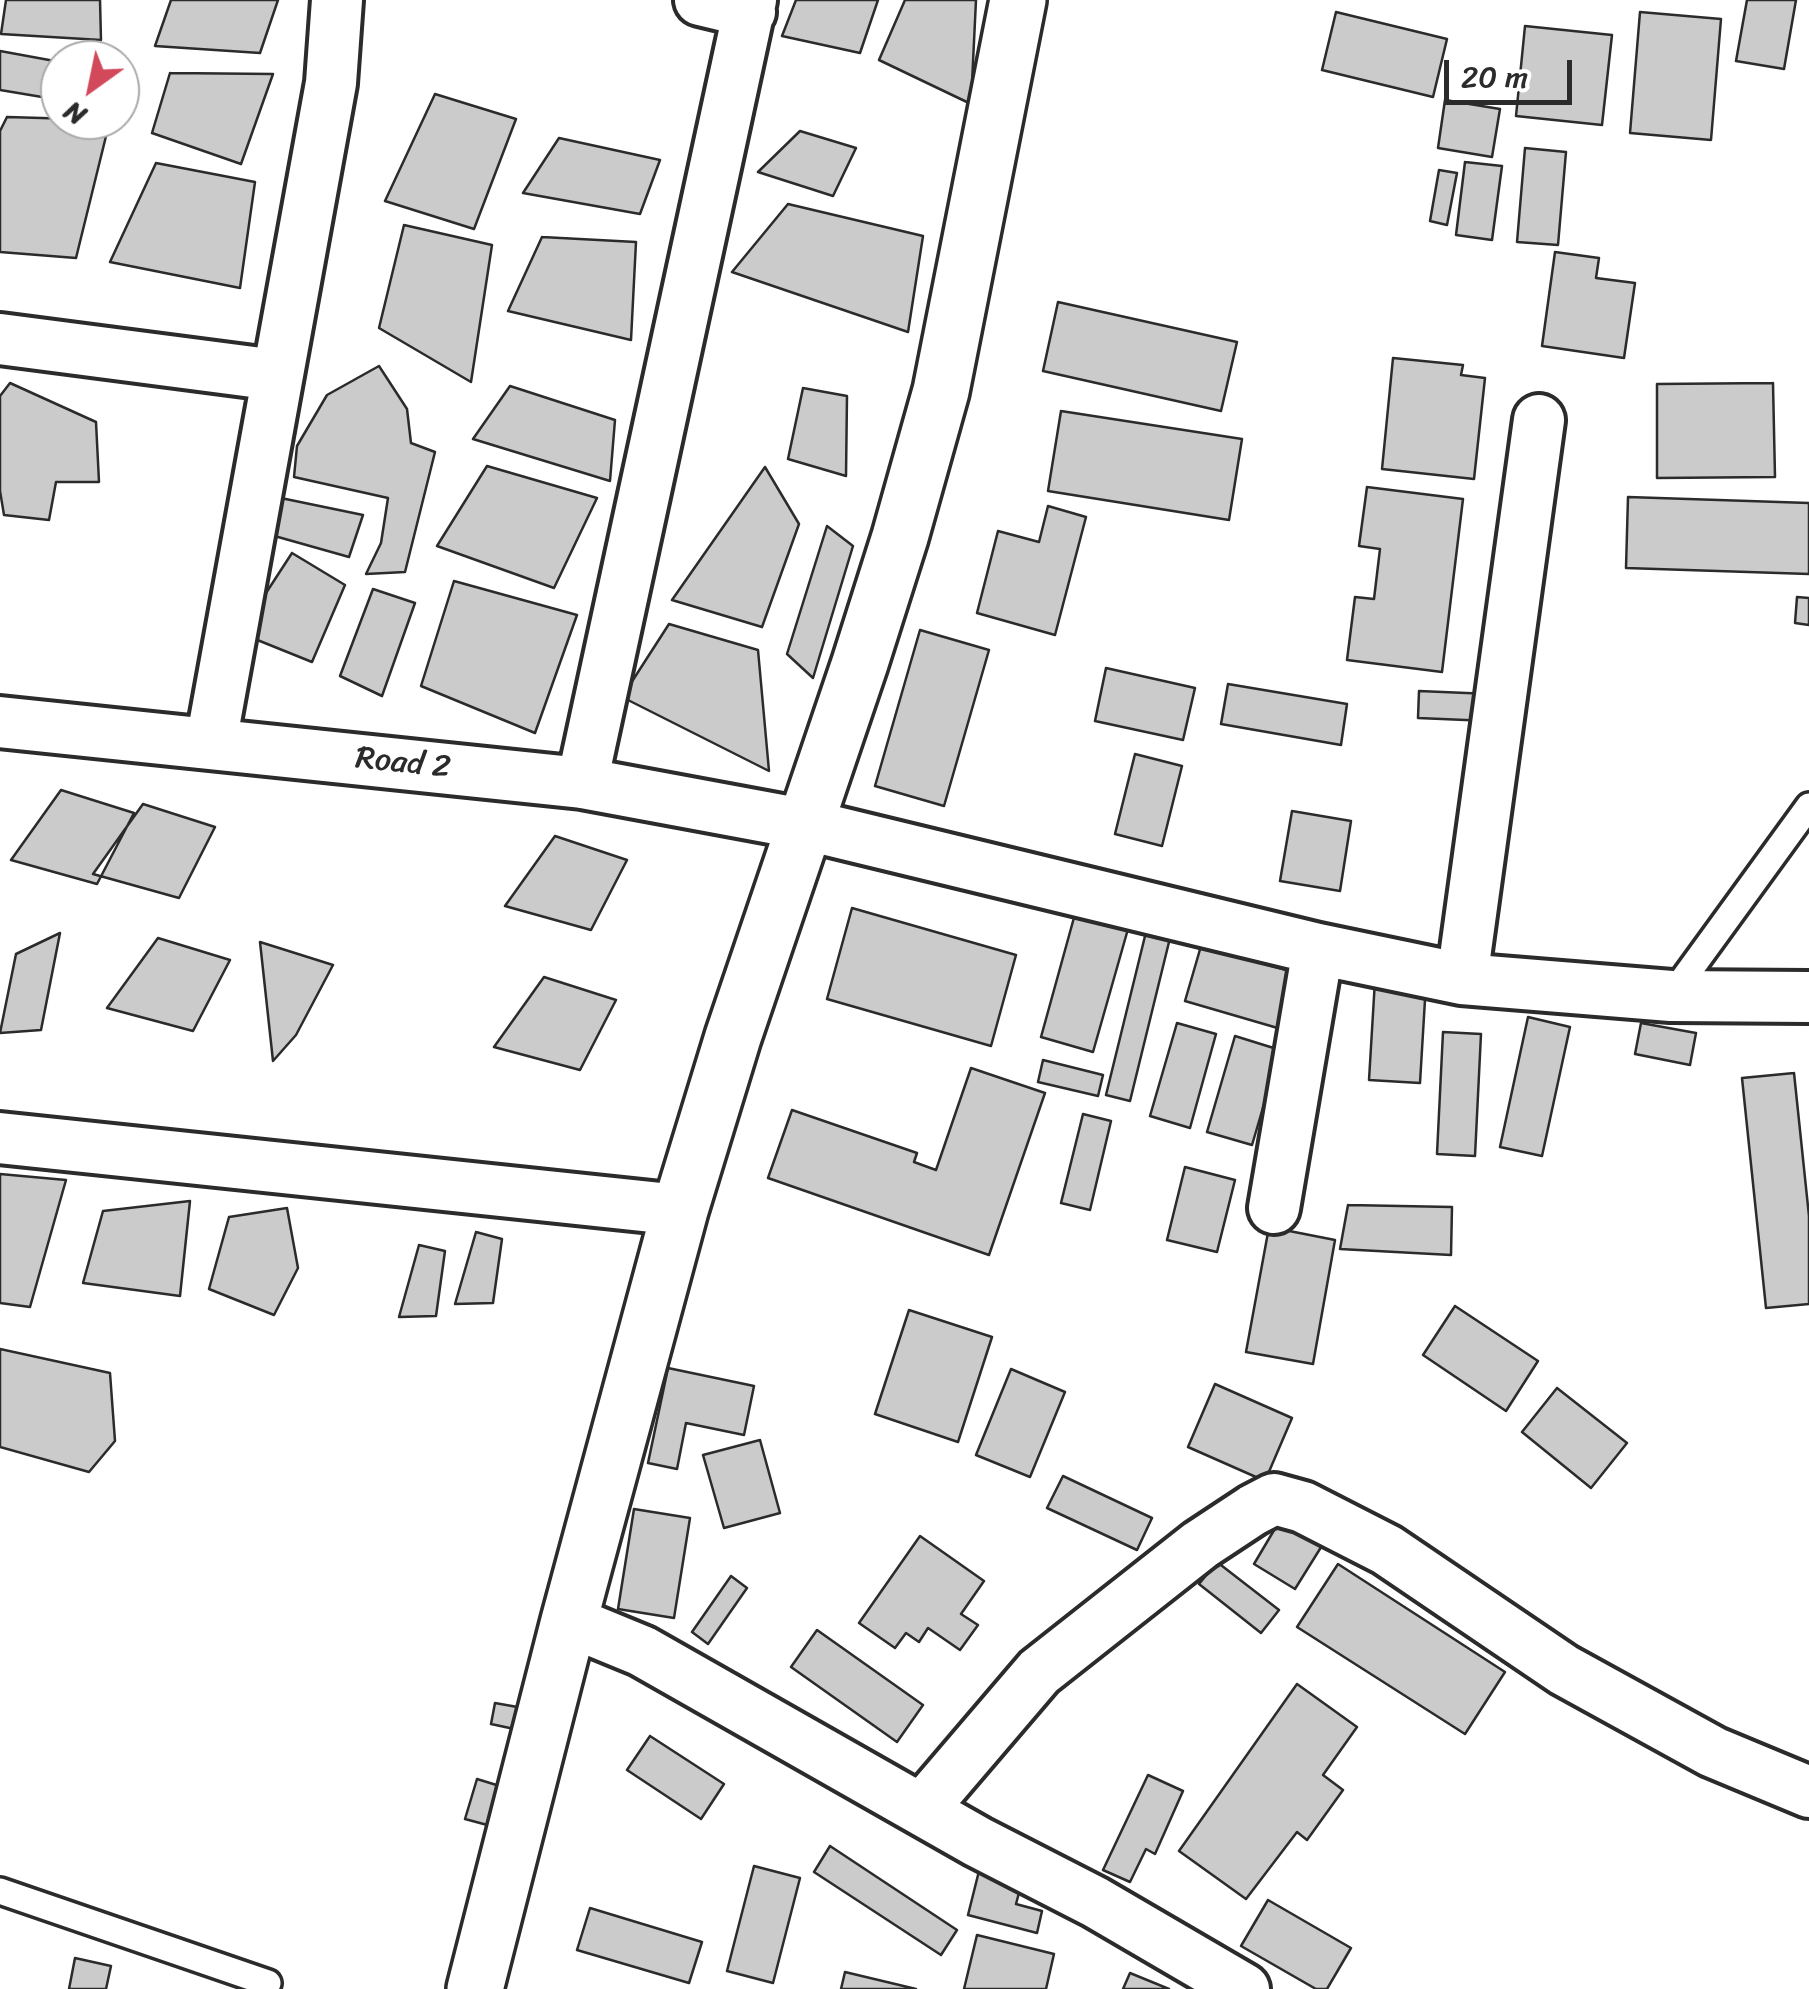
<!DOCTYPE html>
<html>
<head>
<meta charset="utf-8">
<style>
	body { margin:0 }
	#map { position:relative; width:1809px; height:1989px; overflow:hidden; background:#fff; font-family:Sriracha,sans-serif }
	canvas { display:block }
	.north { position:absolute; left:40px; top:40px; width:100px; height:100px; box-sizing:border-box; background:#fff; border:2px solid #aaa; border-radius:50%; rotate:213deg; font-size:28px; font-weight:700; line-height:40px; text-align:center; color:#2b2b2b }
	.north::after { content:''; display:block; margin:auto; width:35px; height:45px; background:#d1495b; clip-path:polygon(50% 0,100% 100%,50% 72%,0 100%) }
	.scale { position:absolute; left:1444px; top:60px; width:128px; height:45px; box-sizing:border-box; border:5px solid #2b2b2b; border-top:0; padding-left:12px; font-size:30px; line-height:35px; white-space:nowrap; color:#2b2b2b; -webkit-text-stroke:8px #fff; paint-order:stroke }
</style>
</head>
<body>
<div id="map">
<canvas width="1809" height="1989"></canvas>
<div class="north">N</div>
<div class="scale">20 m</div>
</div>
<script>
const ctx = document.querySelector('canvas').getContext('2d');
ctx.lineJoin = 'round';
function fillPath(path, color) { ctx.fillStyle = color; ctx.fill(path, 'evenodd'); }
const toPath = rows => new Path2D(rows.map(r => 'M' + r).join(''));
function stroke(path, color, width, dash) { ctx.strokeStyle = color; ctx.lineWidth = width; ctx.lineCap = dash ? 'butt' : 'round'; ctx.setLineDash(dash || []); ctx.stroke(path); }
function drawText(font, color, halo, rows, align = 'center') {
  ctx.font = font + ' Sriracha,sans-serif'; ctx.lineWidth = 10; ctx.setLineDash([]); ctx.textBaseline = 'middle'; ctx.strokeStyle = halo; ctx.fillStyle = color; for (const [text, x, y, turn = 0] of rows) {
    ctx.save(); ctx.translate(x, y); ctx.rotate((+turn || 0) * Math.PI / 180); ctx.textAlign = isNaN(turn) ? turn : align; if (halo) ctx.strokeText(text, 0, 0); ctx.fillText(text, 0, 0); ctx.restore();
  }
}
const building = toPath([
	[6,0,100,0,101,40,1,34,6,0],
	[171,0,278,0,260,53,155,46,171,0],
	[796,0,878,0,860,53,782,36,796,0],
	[905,0,976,0,971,104,879,60,905,0],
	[1747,0,1796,0,1784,69,1736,61,1747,0],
	[1336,12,1447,39,1433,97,1322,70,1336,12],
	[1640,12,1721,19,1711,140,1630,133,1640,12],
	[1525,26,1612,35,1602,125,1516,116,1525,26],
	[0,51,60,62,60,100,0,90,0,51],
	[170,73,273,74,241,164,152,133,170,73],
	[435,94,516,119,474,229,385,201,435,94],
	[1445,100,1500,109,1492,157,1438,148,1445,100],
	[7,117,110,120,76,258,0,252,0,131,7,117],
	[800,131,856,148,833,196,758,172,800,131],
	[559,138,660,160,640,214,523,193,559,138],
	[1525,148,1566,152,1558,245,1517,242,1525,148],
	[1465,162,1502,166,1492,240,1456,235,1465,162],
	[156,163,255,182,240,288,110,262,156,163],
	[1439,170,1457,173,1447,225,1430,221,1439,170],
	[788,204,923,236,908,332,732,272,788,204],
	[404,225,492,245,471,382,379,328,404,225],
	[542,237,636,242,631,340,508,311,542,237],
	[1555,252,1599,258,1596,278,1635,283,1624,358,1542,346,1555,252],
	[1058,302,1237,342,1221,411,1043,371,1058,302],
	[1393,358,1463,365,1461,375,1485,378,1474,479,1382,469,1393,358],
	[379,366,407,409,411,443,435,452,405,572,366,574,381,543,388,498,294,477,297,446,327,395,379,366],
	[10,383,96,422,99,482,56,482,49,520,4,515,0,491,0,396,10,383],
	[1773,383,1775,477,1657,478,1657,384,1773,383],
	[510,386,615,420,610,481,473,439,510,386],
	[803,388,847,396,846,476,788,459,803,388],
	[1061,411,1242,439,1229,520,1048,491,1061,411],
	[487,466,597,498,554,588,437,546,487,466],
	[765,467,799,524,762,627,672,600,765,467],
	[1367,487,1463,499,1442,672,1347,660,1355,597,1374,599,1380,549,1359,546,1367,487],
	[276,497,363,515,349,557,271,535,276,497],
	[1628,497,1809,503,1809,574,1626,568,1628,497],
	[1048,506,1086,517,1055,635,977,613,998,531,1039,542,1048,506],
	[827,526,853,546,813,678,787,654,827,526],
	[292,553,345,585,312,662,240,633,292,553],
	[454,581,577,615,535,733,421,686,454,581],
	[373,589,415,603,382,696,340,676,373,589],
	[1797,597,1809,598,1809,625,1795,623,1797,597],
	[669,624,758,650,769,771,622,697,669,624],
	[920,630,989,650,944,806,875,786,920,630],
	[1106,668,1195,688,1183,740,1095,721,1106,668],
	[1228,684,1347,704,1341,745,1221,724,1228,684],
	[1419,691,1490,694,1489,721,1418,718,1419,691],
	[1135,754,1182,766,1162,846,1115,834,1135,754],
	[61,790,134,813,97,884,11,860,61,790],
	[143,804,215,827,179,898,93,874,143,804],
	[1292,811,1351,821,1340,891,1280,881,1292,811],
	[555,836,627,860,591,930,505,906,555,836],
	[852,908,1016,955,991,1046,827,999,852,908],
	[1075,914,1128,929,1093,1052,1041,1037,1075,914],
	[1146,932,1170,938,1130,1101,1106,1095,1146,932],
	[60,933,41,1030,0,1033,16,954,60,933],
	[158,938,230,960,193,1031,107,1008,158,938],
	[260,942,333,965,296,1035,273,1061,260,942],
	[1201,946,1297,973,1281,1029,1185,1001,1201,946],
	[544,977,616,1000,580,1070,494,1047,544,977],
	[1375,980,1426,983,1420,1083,1369,1080,1375,980],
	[1528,1017,1570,1027,1542,1156,1500,1147,1528,1017],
	[1177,1023,1216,1034,1190,1128,1150,1116,1177,1023],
	[1641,1023,1696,1033,1690,1065,1635,1054,1641,1023],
	[1443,1032,1481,1034,1475,1156,1437,1154,1443,1032],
	[1235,1036,1280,1050,1252,1145,1207,1132,1235,1036],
	[1043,1060,1103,1075,1098,1096,1038,1082,1043,1060],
	[971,1068,1045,1093,989,1255,768,1178,792,1110,917,1153,914,1162,936,1170,971,1068],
	[1794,1073,1809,1216,1809,1304,1766,1308,1742,1078,1794,1073],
	[1083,1114,1111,1121,1090,1210,1061,1203,1083,1114],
	[1185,1167,1235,1180,1217,1252,1167,1240,1185,1167],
	[0,1174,66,1180,30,1307,0,1303,0,1174],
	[190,1201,180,1296,83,1283,103,1211,190,1201],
	[1348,1205,1452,1207,1451,1255,1340,1249,1348,1205],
	[287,1208,298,1268,274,1315,209,1289,229,1217,287,1208],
	[1269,1227,1335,1240,1313,1364,1246,1352,1269,1227],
	[476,1232,502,1239,493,1303,455,1304,476,1232],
	[419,1245,445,1251,436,1316,399,1317,419,1245],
	[1455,1306,1538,1361,1506,1411,1423,1355,1455,1306],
	[909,1310,992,1337,958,1442,875,1414,909,1310],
	[0,1349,110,1373,115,1441,89,1472,0,1447,0,1349],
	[668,1368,754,1386,744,1435,686,1423,677,1469,648,1463,668,1368],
	[1011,1369,1065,1392,1030,1477,976,1455,1011,1369],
	[1215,1384,1292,1418,1265,1481,1188,1447,1215,1384],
	[1557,1388,1627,1443,1591,1488,1522,1432,1557,1388],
	[760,1440,780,1513,724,1528,703,1455,760,1440],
	[1063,1476,1152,1518,1137,1550,1047,1508,1063,1476],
	[634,1509,690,1518,674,1618,618,1609,634,1509],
	[1286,1510,1328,1536,1295,1589,1254,1564,1286,1510],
	[920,1536,984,1581,961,1614,978,1625,960,1650,928,1628,919,1642,906,1633,895,1648,859,1623,920,1536],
	[1217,1562,1279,1610,1261,1633,1199,1584,1217,1562],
	[1338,1564,1505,1672,1465,1734,1297,1627,1338,1564],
	[731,1576,747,1588,708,1644,692,1632,731,1576],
	[817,1630,923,1705,897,1742,791,1667,817,1630],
	[1297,1684,1357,1727,1323,1775,1343,1790,1307,1840,1297,1832,1246,1899,1179,1851,1297,1684],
	[495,1703,523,1708,519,1730,491,1724,495,1703],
	[650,1736,724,1784,701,1819,627,1770,650,1736],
	[1148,1775,1183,1791,1155,1854,1146,1849,1130,1882,1103,1870,1148,1775],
	[477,1779,503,1787,491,1826,465,1819,477,1779],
	[830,1846,957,1930,941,1955,814,1872,830,1846],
	[981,1863,1024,1874,1016,1904,1042,1911,1037,1933,968,1915,981,1863],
	[754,1866,800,1878,773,1983,727,1971,754,1866],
	[1268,1900,1351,1948,1327,1989,1316,1989,1241,1946,1268,1900],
	[590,1908,702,1942,689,1983,577,1950,590,1908],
	[977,1935,1054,1954,1046,1989,964,1989,977,1935],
	[75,1958,111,1966,106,1989,69,1989,75,1958],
	[845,1972,916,1989,841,1989,845,1972],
	[1130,1973,1169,1989,1123,1989,1130,1973]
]);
fillPath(building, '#cbcbcb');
stroke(building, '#2b2b2b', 2.5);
const lane = toPath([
	[1671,996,1809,806],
	[0,1891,268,1983]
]);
const street = toPath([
	[700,0,750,12],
	[0,339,276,375],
	[0,722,582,783,803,824,1318,949,1462,979,1671,996,1809,997],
	[211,743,331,83,337,0],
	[582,783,751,0],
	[1462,979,1539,420],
	[0,1138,680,1210],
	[1274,1208,1318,949],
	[569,1621,642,1651,978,1842,1095,1902,1244,1989],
	[922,1809,1039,1672,1200,1545,1253,1510,1274,1499,1303,1507,1387,1550,1564,1670,1713,1752,1809,1792]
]);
const secondary = toPath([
	[475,1989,569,1621,680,1210,733,1037,860,663,900,537,941,391,1018,0]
]);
stroke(lane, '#2b2b2b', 32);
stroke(street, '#2b2b2b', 58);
stroke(secondary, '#2b2b2b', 62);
stroke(lane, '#fff', 25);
stroke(street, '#fff', 50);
stroke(secondary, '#fff', 55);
drawText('32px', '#2b2b2b', '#fff', [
	["Road 2",403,764,6]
]);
</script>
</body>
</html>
